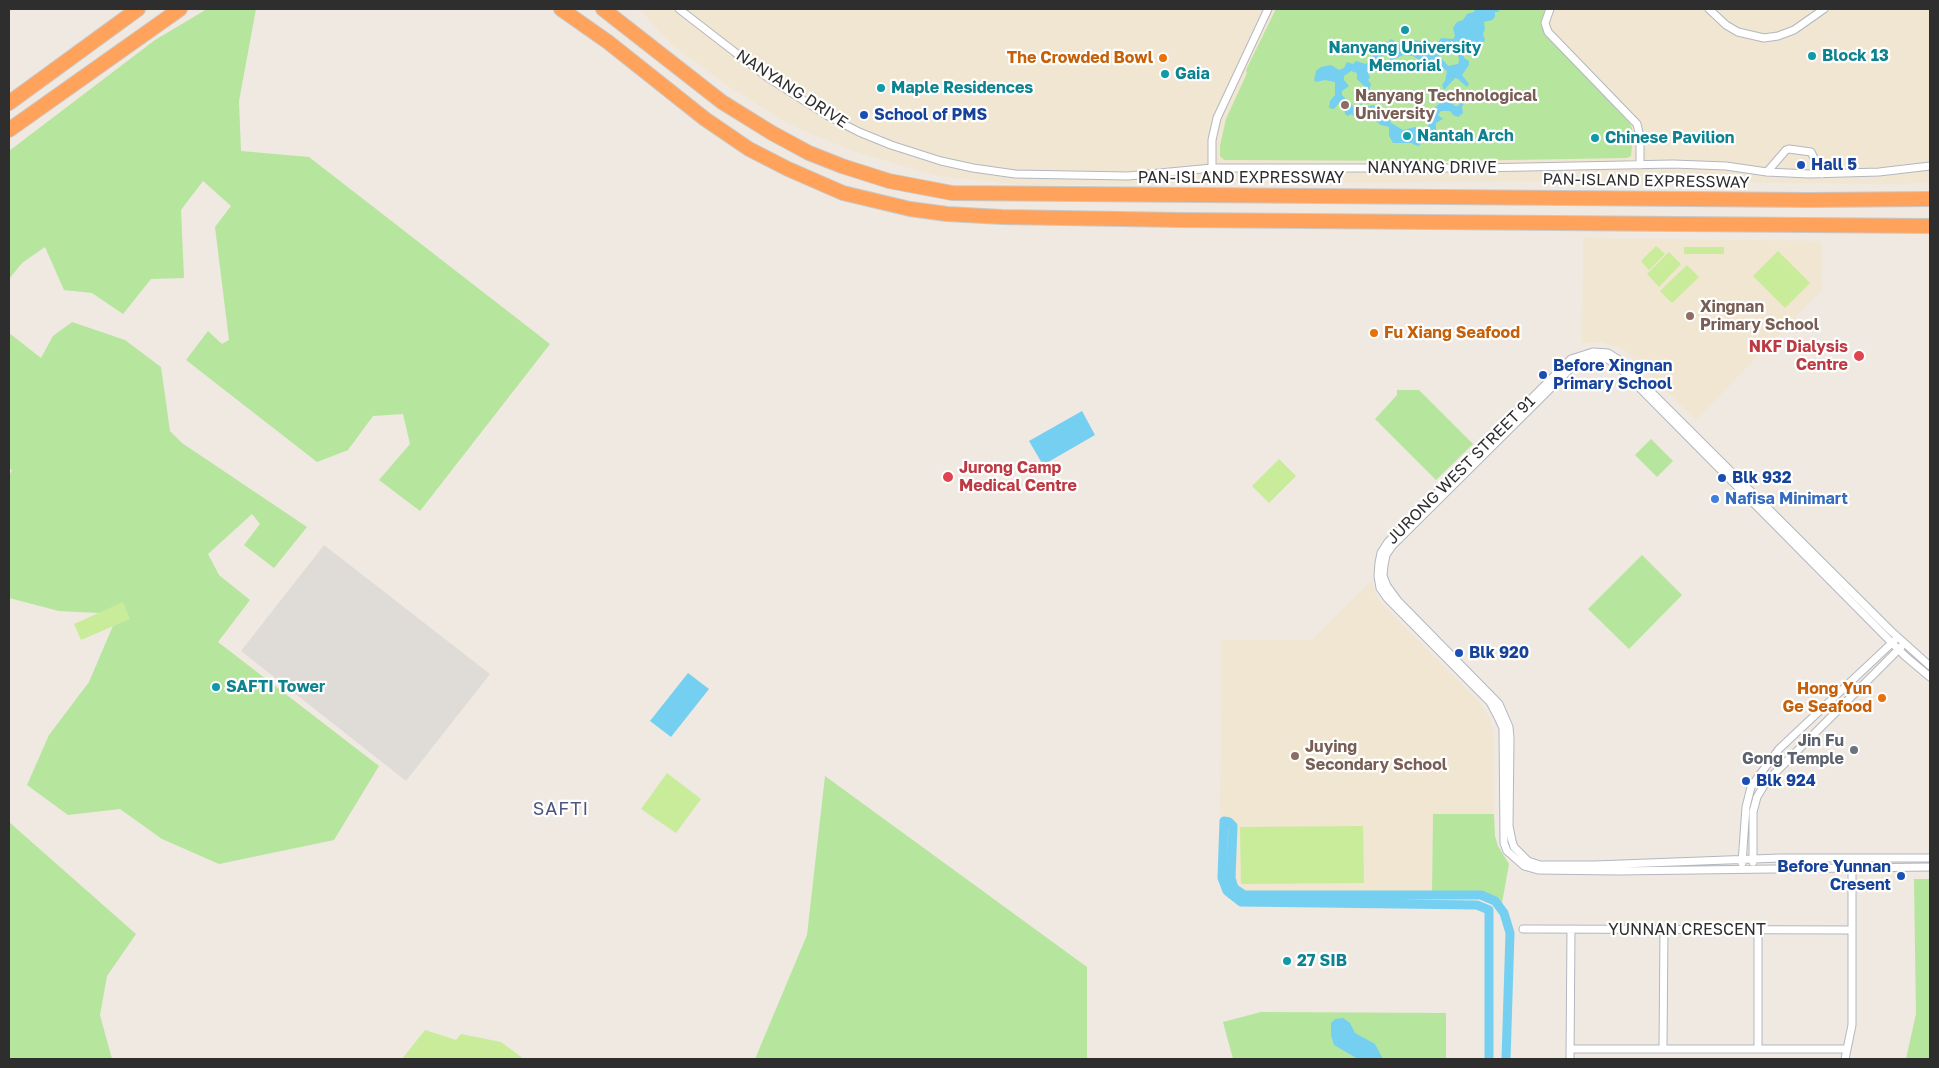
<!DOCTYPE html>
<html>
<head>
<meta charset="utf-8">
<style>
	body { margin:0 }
	#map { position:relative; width:1939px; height:1068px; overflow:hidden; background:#efe9e1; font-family:"Golos Text",sans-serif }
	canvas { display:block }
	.frame { position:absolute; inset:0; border:10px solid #2e2e2e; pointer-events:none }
</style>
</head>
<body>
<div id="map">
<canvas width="1939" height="1068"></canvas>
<div class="frame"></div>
</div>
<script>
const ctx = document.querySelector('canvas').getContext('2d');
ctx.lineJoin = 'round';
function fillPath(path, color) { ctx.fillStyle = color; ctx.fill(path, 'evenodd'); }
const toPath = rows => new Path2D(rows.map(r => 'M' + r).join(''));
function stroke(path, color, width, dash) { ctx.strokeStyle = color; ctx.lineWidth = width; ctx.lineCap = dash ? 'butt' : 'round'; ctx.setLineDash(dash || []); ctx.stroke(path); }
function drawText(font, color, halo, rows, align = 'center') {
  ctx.font = font + ' "Golos Text",sans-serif'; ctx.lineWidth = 4.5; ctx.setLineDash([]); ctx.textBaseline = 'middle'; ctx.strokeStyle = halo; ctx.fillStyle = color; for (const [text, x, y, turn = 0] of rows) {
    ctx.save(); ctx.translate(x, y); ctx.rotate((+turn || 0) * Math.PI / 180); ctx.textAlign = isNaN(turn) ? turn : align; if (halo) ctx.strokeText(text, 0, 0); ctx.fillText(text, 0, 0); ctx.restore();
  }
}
fillPath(toPath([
	[640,9,1930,9,1930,182,1903,184,1601,181,1024,185,937,176,856,152,791,125,727,85,670,43],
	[1583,238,1822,241,1822,290,1696,420,1622,348,1601,342,1582,343],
	[1371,581,1375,594,1382,604,1479,702,1490,719,1494,736,1494,814,1433,814,1432,891,1244,891,1239,887,1235,877,1235,830,1234,824,1226,816,1220,814,1222,640,1312,640]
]), '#f0e6d1');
fillPath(toPath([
	[207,9,256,9,239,101,241,151,309,157,550,344,420,511,379,480,410,444,403,414,373,416,348,450,317,462,186,360,208,331,222,344,229,340,215,227,231,206,203,181,181,210,184,278,151,279,123,314,92,293,64,290,45,247,22,263,9,279,9,151,155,40],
	[1276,9,1545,9,1541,23,1544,33,1629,122,1632,128,1633,136,1631,156,1627,158,1448,161,1224,160,1220,156,1220,146,1226,119,1247,73,1246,70],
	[72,322,125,340,161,367,170,431,182,443,307,527,274,568,244,545,260,524,252,514,208,554,219,575,250,600,218,642,379,766,334,840,219,864,162,839,120,809,68,815,27,785,49,735,89,682,118,614,59,611,9,598,9,476,12,470,9,469,9,333,41,358,53,336],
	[1397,390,1419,390,1473,444,1436,480,1375,419,1397,395],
	[1651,439,1673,461,1657,477,1635,455],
	[1642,555,1682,595,1629,649,1588,609],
	[825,776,1087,967,1087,1059,755,1059,807,935],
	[1433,814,1494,814,1495,836,1498,846,1509,864,1502,903,1492,896,1480,891,1432,891],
	[9,822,136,934,107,976,100,1015,112,1059,9,1059],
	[1914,879,1930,879,1930,1059,1906,1059,1916,1014],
	[1261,1012,1446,1013,1446,1059,1233,1059,1223,1022]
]), '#b6e59e');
fillPath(toPath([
	[1656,246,1665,254,1649,270,1641,261],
	[1684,247,1724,247,1724,254,1684,254],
	[1778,251,1810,283,1785,308,1753,276],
	[1669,252,1681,264,1659,287,1647,274],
	[1687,265,1699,277,1672,303,1660,291],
	[1279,459,1296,476,1269,503,1252,486],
	[123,602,130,619,81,640,74,624],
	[667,773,701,799,676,833,641,809],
	[1363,826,1364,883,1241,884,1240,827],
	[425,1030,456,1040,461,1034,501,1042,524,1059,402,1059]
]), '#c9ec9a');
fillPath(toPath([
	[324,545,490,674,406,781,241,651]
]), '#dfdcd8');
fillPath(toPath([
	[1475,9,1500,9,1498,12,1495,12,1495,17,1492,20,1484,22,1485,29,1483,34,1485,40,1483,43,1469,42,1468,50,1463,53,1464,58,1469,61,1469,65,1462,75,1469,84,1467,87,1458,79,1455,78,1444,90,1442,85,1445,81,1447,71,1441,67,1436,59,1430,60,1421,58,1419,60,1413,56,1403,55,1392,60,1390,59,1391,55,1387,52,1384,52,1381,59,1376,60,1368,68,1367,71,1370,77,1368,80,1371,84,1369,91,1357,79,1357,73,1351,71,1344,76,1344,80,1349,86,1342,91,1342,95,1354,107,1358,107,1361,104,1367,107,1373,105,1387,113,1391,123,1403,130,1415,127,1427,129,1434,108,1441,102,1443,94,1455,106,1458,106,1463,100,1465,101,1462,107,1463,113,1458,117,1453,115,1450,111,1441,111,1438,115,1443,119,1436,123,1436,131,1424,137,1420,145,1417,146,1411,143,1393,143,1389,136,1389,127,1381,125,1371,118,1361,121,1351,114,1348,116,1345,114,1344,107,1339,103,1334,109,1329,108,1330,101,1335,95,1335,82,1325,80,1316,82,1314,80,1316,71,1321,67,1331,65,1339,70,1344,68,1347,62,1353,64,1356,61,1366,64,1376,50,1383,48,1391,39,1399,44,1408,42,1410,40,1423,41,1428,39,1434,45,1437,44,1441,38,1453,39,1455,36,1453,28,1457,22,1463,20,1467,14,1474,12],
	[1450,45,1458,54,1459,61,1458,64,1448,66,1436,52,1440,47],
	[1082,411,1095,435,1043,465,1029,441],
	[688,673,709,689,671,737,650,721],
	[1343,1018,1350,1023,1355,1033,1375,1044,1383,1059,1358,1059,1334,1045,1331,1035,1331,1023,1335,1019]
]), '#75cff0');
stroke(toPath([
	[1489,1059,1489,910,1477,905,1241,902,1227,891,1222,878,1224,821,1229,822,1233,826,1231,878,1234,888,1244,895,1481,895,1495,901,1504,913,1510,933,1506,1059]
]), '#75cff0', 9);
const minor = toPath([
	[679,9,767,77,828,116,859,132,891,145,941,161,973,168,1015,174,1128,176,1212,168,1478,168,1673,164,1726,166,1767,172,1809,174,1879,172,1930,166],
	[1550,9,1545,23,1548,32,1637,124,1640,137,1640,165],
	[1709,9,1726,25,1738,32,1764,38,1778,36,1794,30,1824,9],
	[1212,168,1212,140,1217,118,1268,9],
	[1767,172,1786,150,1789,149,1811,152,1822,174],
	[1930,666,1891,631,1619,360,1608,353,1593,352,1571,359,1388,542,1381,553,1379,563,1378,576,1380,588,1387,598,1481,693,1490,702,1497,715,1503,728,1504,843,1507,851,1524,866,1538,870,1617,871,1930,867],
	[1930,677,1905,656,1617,365,1607,359,1595,357,1575,364,1392,546,1386,555,1384,565,1383,576,1387,586,1398,601,1499,704,1509,727,1510,738,1509,826,1512,841,1514,847,1528,861,1540,865,1595,865,1780,858,1930,858],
	[1753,862,1753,812,1757,797,1766,782,1901,647],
	[1742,863,1746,807,1751,787,1758,777,1779,749,1894,641],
	[1523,929,1852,930],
	[1663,1048,1664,930],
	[1758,1048,1758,930],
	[1570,1049,1847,1049],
	[1570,1059,1571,929],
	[1845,1059,1852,1025,1852,865]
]);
const motorway = toPath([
	[561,9,608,42,705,119,749,149,788,169,843,193,910,209,947,214,1002,217,1181,220,1930,226],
	[603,9,722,102,772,133,809,153,842,166,889,181,952,193,1809,200,1930,199],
	[9,103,138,9],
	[9,130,180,9]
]);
stroke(minor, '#b4b7c1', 9);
stroke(motorway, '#c9c9c9', 16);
stroke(minor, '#fff', 7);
stroke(motorway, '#ffa35c', 14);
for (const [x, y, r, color] of [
	[1405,30,5,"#0f9aa8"],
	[1812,56,5,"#0f9aa8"],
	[1163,58,5,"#e8710a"],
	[1165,74,5,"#0f9aa8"],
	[881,88,5,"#0f9aa8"],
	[1345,105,5,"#8d6e63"],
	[864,115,5,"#1a4fb4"],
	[1407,136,5,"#0f9aa8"],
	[1595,138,5,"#0f9aa8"],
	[1801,165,5,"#1a4fb4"],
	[1690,316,5,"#8d6e63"],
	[1374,333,5,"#e8710a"],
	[1859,356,6,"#e0444e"],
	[1543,375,5,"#1a4fb4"],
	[948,477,6,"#e0444e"],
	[1722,478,5,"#1a4fb4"],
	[1715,499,5,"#3f7fe0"],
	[1459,653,5,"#1a4fb4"],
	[216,687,5,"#0f9aa8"],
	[1882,698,5,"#e8710a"],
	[1854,750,5,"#6b7280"],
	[1295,756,5,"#8d6e63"],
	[1746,781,5,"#1a4fb4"],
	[1901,876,5,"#1a4fb4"],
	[1287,961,5,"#0f9aa8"]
]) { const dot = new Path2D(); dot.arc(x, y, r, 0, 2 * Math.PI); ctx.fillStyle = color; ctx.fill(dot); stroke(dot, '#fff', 2); }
drawText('bold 16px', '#0d838f', '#fff', [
	["Nanyang University",1405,48,"center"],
	["Memorial",1405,66,"center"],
	["Block 13",1822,56],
	["Gaia",1175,74],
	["Maple Residences",891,88],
	["Nantah Arch",1417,136],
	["Chinese Pavilion",1605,138],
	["SAFTI Tower",226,687],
	["27 SIB",1297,961]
], 'left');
drawText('bold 16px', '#c56008', '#fff', [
	["The Crowded Bowl",1153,58],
	["Fu Xiang Seafood",1384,333,"left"],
	["Hong Yun",1872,689],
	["Ge Seafood",1872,707]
], 'right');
drawText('16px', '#2e2e2e', '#fff', [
	["NANYANG DRIVE",792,89,33],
	["NANYANG DRIVE",1432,168],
	["PAN-ISLAND EXPRESSWAY",1241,178],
	["PAN-ISLAND EXPRESSWAY",1646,181,1],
	["JURONG WEST STREET 91",1461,470,-45],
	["YUNNAN CRESCENT",1687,930]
]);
drawText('bold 16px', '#785e54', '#fff', [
	["Nanyang Technological",1355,96],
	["University",1355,114],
	["Xingnan",1700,307],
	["Primary School",1700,325],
	["Juying",1305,747],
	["Secondary School",1305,765]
], 'left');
drawText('bold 16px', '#164399', '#fff', [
	["School of PMS",874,115],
	["Hall 5",1811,165],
	["Before Xingnan",1553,366],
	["Primary School",1553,384],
	["Blk 932",1732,478],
	["Blk 920",1469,653],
	["Blk 924",1756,781],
	["Before Yunnan",1891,867,"right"],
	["Cresent",1891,885,"right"]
], 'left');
drawText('bold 16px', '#be3a42', '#fff', [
	["NKF Dialysis",1848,347],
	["Centre",1848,365],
	["Jurong Camp",959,468,"left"],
	["Medical Centre",959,486,"left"]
], 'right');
drawText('bold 16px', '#366cbe', '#fff', [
	["Nafisa Minimart",1725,499]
], 'left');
drawText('bold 16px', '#5b616d', '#fff', [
	["Jin Fu",1844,741],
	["Gong Temple",1844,759]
], 'right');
ctx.letterSpacing = '1px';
drawText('18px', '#4d5680', '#fff', [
	["SAFTI",561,809]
]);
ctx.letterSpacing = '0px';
</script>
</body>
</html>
